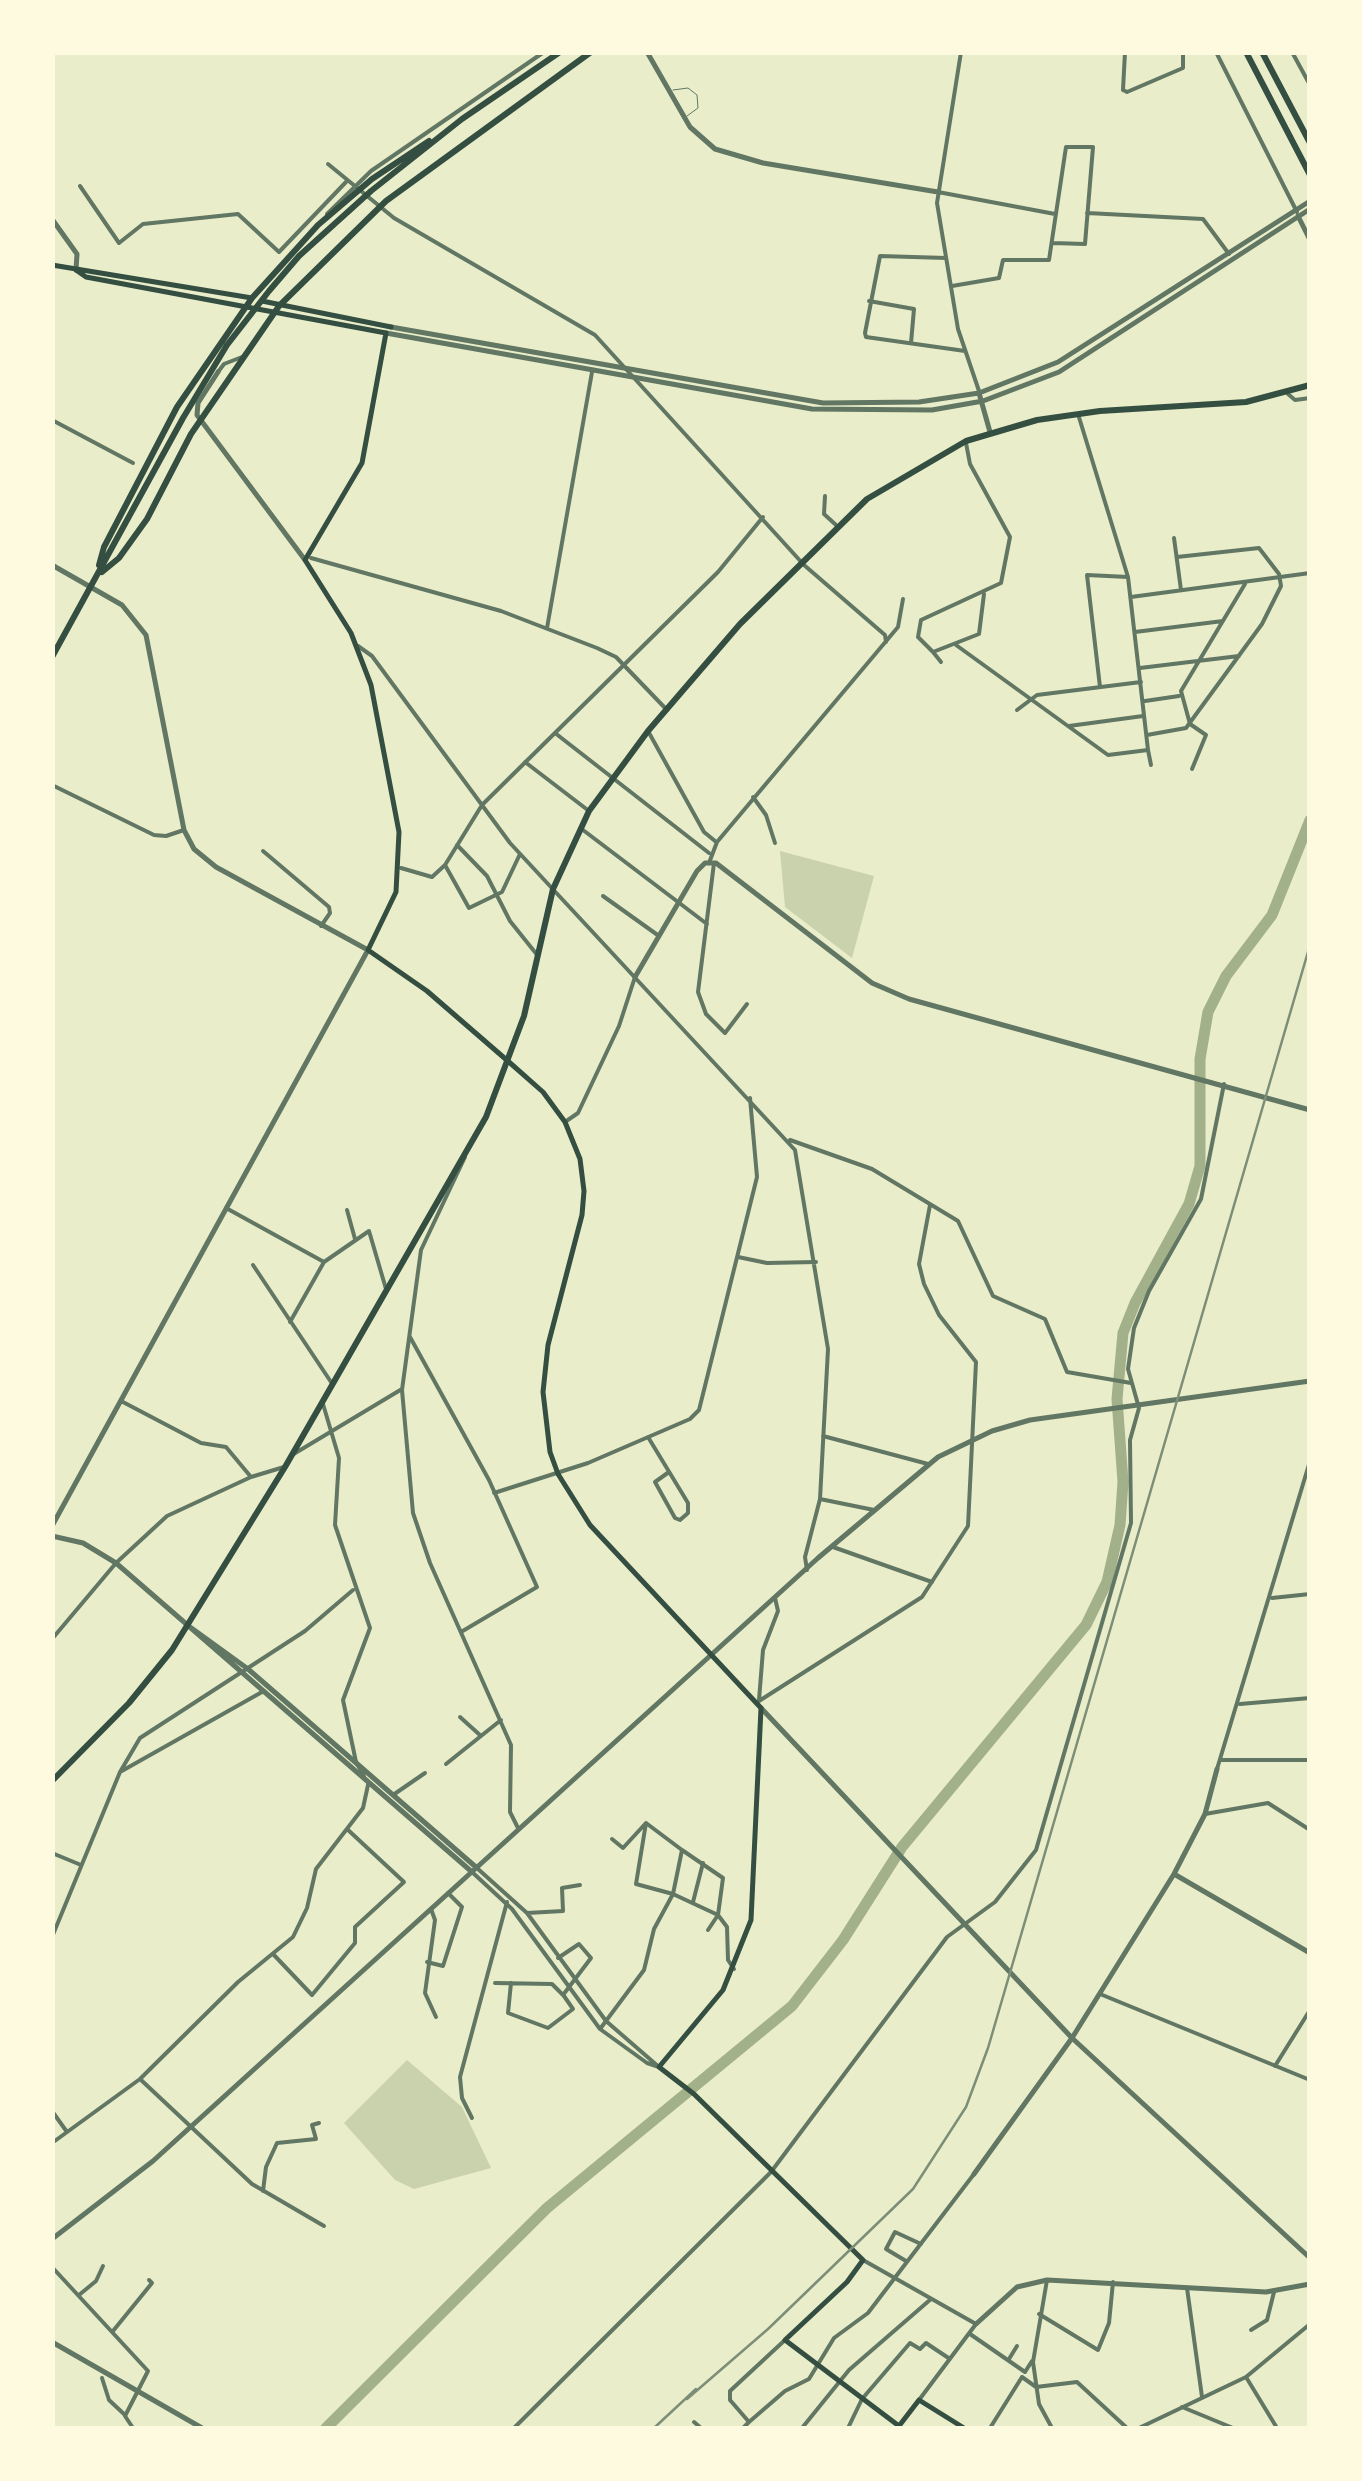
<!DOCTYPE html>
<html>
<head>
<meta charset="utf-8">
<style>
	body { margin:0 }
	#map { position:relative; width:1362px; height:2481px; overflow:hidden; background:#e9edc9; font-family:"Zilla Slab",serif }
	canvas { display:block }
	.frame { position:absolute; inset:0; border:55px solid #fefae0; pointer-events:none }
</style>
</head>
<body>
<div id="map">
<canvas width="1362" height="2481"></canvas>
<div class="frame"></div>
</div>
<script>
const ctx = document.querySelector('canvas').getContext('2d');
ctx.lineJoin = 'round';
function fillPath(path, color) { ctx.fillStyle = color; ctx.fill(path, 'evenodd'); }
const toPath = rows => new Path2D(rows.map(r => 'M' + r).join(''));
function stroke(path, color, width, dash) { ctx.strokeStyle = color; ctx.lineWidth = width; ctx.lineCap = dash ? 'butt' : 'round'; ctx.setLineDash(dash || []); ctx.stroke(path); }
fillPath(toPath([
	[780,851,874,876,852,958,785,907],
	[407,2060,462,2107,491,2168,414,2189,395,2180,344,2123]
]), '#cad2ad');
stroke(toPath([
	[326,2428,547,2208,792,2006,843,1940,902,1847,1086,1625,1107,1582,1120,1525,1123,1482,1117,1399,1123,1333,1135,1303,1189,1204,1200,1166,1200,1059,1208,1012,1226,976,1272,915,1310,820]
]), '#a3b18a', 11);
stroke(toPath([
	[673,90,688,88,697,95,698,108,687,116]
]), '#617663', 1);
stroke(toPath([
	[961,52,937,203,958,329,979,391],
	[1125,52,1123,90,1127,92,1183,68,1183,52],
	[1216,52,1297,212],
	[1292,52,1310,85],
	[328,164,394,218,595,335,804,565,885,635,886,642],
	[80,186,119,243,143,224,238,214,279,252,346,182],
	[938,192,1055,214],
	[1087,213,1203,219,1229,254],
	[327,214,371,171,544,52],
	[946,258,880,256,865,333,866,337,965,351],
	[952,286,999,278,1003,260,1049,260,1066,147,1093,147,1085,244,1053,243],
	[869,301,914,309,911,343],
	[218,372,224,364,242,357],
	[1288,394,1295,400,1310,398],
	[52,420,133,463],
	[966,443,970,464,1010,537,1001,583,921,620,918,637,933,652,979,634,984,594],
	[825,496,824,514,836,525],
	[1174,538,1181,590],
	[311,558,501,611,597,648,616,657,667,710],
	[1131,597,1310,573],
	[547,628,592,372],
	[1135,632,1223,621],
	[956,645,1108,755,1148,750,1128,577,1078,414],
	[358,646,372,656,510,843,795,1150,828,1349,820,1499,805,1557,807,1570],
	[933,652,941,662],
	[1140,668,1239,656],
	[1100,687,1087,575,1128,577],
	[1145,701,1179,696],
	[1017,710,1037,695,1141,682],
	[1069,726,1143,716],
	[648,731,704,832,715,841],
	[555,733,709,853],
	[1147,735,1186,728,1262,624,1281,586,1279,574,1259,548,1177,557],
	[1148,750,1151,765],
	[525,762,589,811],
	[1192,769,1206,735,1190,724,1181,691,1245,584],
	[52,785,154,835,166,836,184,830],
	[753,797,766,815,775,843],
	[583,830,707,924],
	[457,845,487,876,510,921,538,956],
	[263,851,329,907,330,913,321,926],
	[709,863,717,842,898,627,903,599],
	[714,863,698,992,706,1014,725,1033,747,1004],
	[445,865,469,908,502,892,520,854],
	[401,868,432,877,445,865,482,805,718,572,763,517],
	[603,896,659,936],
	[565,1122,578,1113,619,1026,635,977],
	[790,1140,872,1169,958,1221,993,1296,1045,1319,1067,1372,1131,1383],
	[465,1157,421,1250,402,1390,413,1513,430,1563,511,1745,510,1812,518,1828],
	[226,1208,324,1262,369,1231,386,1289],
	[347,1210,355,1239],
	[738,1257,767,1263,816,1262],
	[253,1265,331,1382],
	[290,1322,324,1262],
	[410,1337,489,1480,537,1587,461,1632],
	[121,1401,201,1443,226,1447,251,1477],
	[323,1404,339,1458,335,1525,370,1628,343,1700,356,1762,364,1776],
	[823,1436,928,1464],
	[648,1437,688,1503,688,1513,680,1520,675,1518,655,1482,669,1472],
	[292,1455,402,1389],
	[494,1493,588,1463,690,1419,699,1410,757,1177,750,1098],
	[820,1499,874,1510],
	[833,1547,932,1582],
	[1272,1598,1310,1594],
	[52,1639,116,1563,167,1516,251,1477,284,1467],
	[759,1700,763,1650,778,1611,775,1598],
	[759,1701,922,1597,968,1526,976,1362,939,1315,924,1284,919,1264,930,1205],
	[1240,1704,1310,1698],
	[460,1717,481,1736],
	[1220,1760,1310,1760],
	[446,1764,501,1720],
	[1217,1769,1310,1461],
	[120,1772,140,1738,305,1631,353,1590],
	[393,1795,425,1773],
	[1205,1814,1268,1803,1310,1830],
	[646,1823,636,1884,673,1894,718,1915,708,1930],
	[612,1839,623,1848,646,1823,682,1850],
	[52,1853,81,1865],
	[478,1869,527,1913,606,2021,659,2067],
	[472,1872,512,1909,600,2029,647,2063,659,2067],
	[693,1902,703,1863],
	[431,1909,435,1920,425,1993,436,2017],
	[527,1913,563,1911,562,1888,580,1885],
	[52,1937,120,1772,262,1692],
	[273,1954,312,1995,355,1943,355,1927,404,1882,347,1829],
	[427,1962,443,1966,462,1907,448,1893],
	[495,1983,552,1984,563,1995,591,1958,579,1944,558,1958],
	[511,1983,508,2013,548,2028,573,2009,564,1996],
	[1100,1994,1310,2080],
	[600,2029,644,1970,654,1929,673,1894,682,1850,723,1878,718,1915,727,1927,728,1960,734,1969],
	[1275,2066,1310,2010],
	[140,2079,252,2184,324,2226],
	[52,2111,67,2132],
	[472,2118,462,2098,460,2077,507,1902],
	[52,2143,140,2079,238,1982,293,1937,307,1908,316,1869,363,1808,368,1785],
	[263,2191,266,2167,277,2143,316,2139,312,2125,319,2123],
	[863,2260,976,2324,919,2400],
	[906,2261,886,2249,895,2232,921,2244],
	[52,2267,148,2371,125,2416,133,2428],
	[1047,2280,1033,2362,1039,2404,1052,2428],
	[1187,2288,1202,2397],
	[79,2295,96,2281,103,2266],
	[1039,2314,1098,2350,1109,2323,1113,2282],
	[1251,2330,1267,2320,1274,2292],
	[113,2331,152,2283,149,2280],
	[970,2334,1025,2372,1032,2361],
	[1009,2359,1017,2346],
	[1022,2377,1036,2387,1077,2382,1127,2428],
	[1246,2377,1277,2428],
	[102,2378,109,2400,125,2415],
	[1182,2407,1233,2428],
	[694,2422,701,2428],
	[749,2422,785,2391,809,2379,834,2338,868,2313,974,2174],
	[514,2428,771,2172,947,1937,995,1902,1036,1850,1131,1523,1130,1440,1139,1408,1128,1369,1134,1328,1149,1291,1201,1199,1224,1084],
	[743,2428,749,2422,730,2400,730,2391,785,2340],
	[802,2428,849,2370,931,2299],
	[848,2428,862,2399,910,2343,920,2349,926,2343,950,2359],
	[990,2428,1022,2377],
	[1139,2428,1246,2377,1310,2324]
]), '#617663', 4);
stroke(toPath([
	[647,52,690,127,715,149,763,163,938,192],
	[1298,216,1310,240],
	[52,219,77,254,76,270],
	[391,327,823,403,919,402,979,393,1058,362,1310,201],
	[386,333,812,409,932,410,983,401,1059,372,1310,209],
	[218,372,198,403,197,415,305,560],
	[979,393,990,432],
	[52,565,122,605,146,635,184,830,194,849,216,867,368,950,52,1526],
	[635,977,697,871,705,863,716,863,872,983,909,999,1310,1110],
	[52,1536,83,1543,116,1563,472,1872],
	[190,1627,248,1669,477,1868],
	[761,1708,1072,2038,1310,2258],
	[1174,1874,1310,1953],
	[974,2174,1072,2038,1174,1874,1205,1814,1217,1769],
	[52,2239,153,2161,818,1558,938,1457,992,1431,1030,1420,1310,1381],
	[976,2324,1017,2287,1047,2280,1266,2292,1310,2284],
	[52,2342,202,2428]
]), '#617663', 5);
stroke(toPath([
	[52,265,252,298],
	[76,270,86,277,386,333,362,463,305,560,351,633,371,685,399,832,396,892,368,950,427,991,509,1062,543,1092,565,1122,580,1159,584,1191,582,1215,548,1345,543,1392,550,1452,558,1474,590,1525,761,1708,751,1920,723,1990,659,2067,694,2094,863,2260,847,2282,785,2340,899,2426,919,2400,964,2428],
	[262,301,391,327]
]), '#344e41', 5);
stroke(toPath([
	[99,565,104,547,177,407,252,298,318,225,372,179,429,141],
	[102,572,119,558,147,519,191,434,279,306,386,201,591,52],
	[52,657,183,418,227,345,269,291,299,256,371,191,462,119,560,52],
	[52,1781,129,1703,172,1650,285,1467,486,1117,524,1016,553,889,589,811,648,731,740,624,867,499,966,441,1037,420,1100,411,1246,402,1310,385]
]), '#344e41', 6);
stroke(toPath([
	[1246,52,1310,175],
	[1262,52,1310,143]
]), '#344e41', 6);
stroke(toPath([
	[687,2399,768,2329,913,2189,966,2107,988,2048,1310,945],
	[654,2428,696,2389]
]), '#7c8e77', 2.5);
</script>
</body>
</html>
